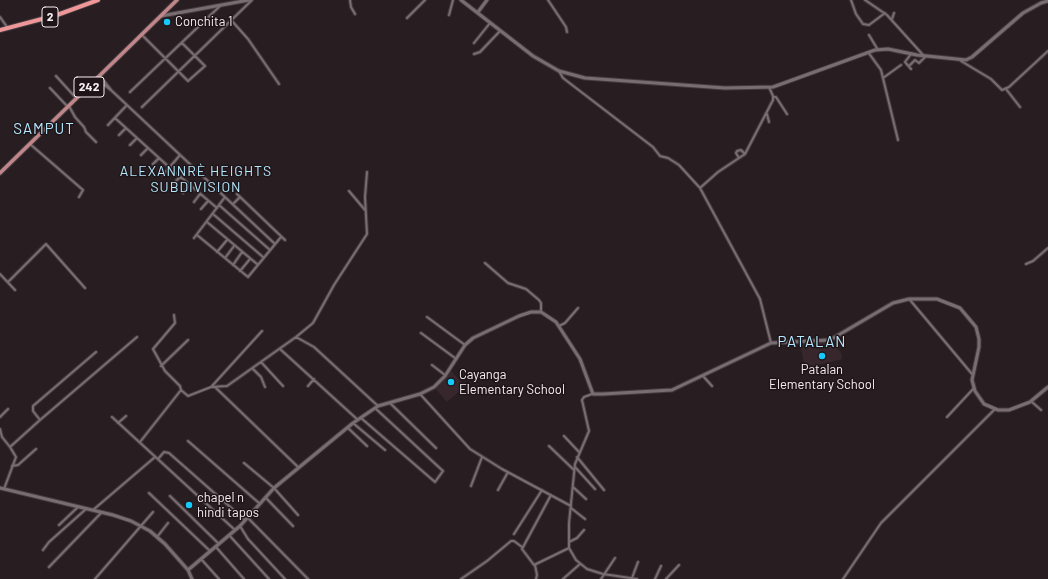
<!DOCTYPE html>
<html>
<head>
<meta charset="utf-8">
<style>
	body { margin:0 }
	canvas { display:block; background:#281e22 }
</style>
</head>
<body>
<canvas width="1048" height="579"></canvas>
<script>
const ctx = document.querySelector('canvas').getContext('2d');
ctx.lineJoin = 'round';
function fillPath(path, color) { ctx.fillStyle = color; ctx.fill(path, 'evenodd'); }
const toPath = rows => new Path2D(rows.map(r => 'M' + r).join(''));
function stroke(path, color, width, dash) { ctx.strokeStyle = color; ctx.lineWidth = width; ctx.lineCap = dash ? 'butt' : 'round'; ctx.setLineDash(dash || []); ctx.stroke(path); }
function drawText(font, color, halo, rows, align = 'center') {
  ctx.font = font + ' Barlow,sans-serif'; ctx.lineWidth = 3; ctx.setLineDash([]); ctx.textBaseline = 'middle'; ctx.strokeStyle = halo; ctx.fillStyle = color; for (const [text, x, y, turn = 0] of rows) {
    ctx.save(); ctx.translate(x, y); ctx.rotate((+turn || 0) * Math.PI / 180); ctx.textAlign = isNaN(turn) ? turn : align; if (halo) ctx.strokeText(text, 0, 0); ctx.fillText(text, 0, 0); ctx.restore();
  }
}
fillPath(toPath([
	[832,341,841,353,842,359,805,368,800,344],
	[450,370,465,386,447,402,435,388]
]), '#37272d');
const street = toPath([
	[350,0,351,7,355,14],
	[548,0,566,27,567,32],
	[851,0,856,14,863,24,869,25,885,13],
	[865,0,887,15,924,56],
	[449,15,453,0],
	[0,17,7,27],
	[407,18,425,0],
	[892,19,894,13],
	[232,21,248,39,279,84],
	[142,35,188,81,205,66,182,43],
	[869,35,878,50],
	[474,43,490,23],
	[868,52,881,70,898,140],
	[474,54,480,52,500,31],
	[911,54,905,62,911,69],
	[961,61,991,79,1002,90,1009,87,1048,51],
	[909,66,915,60,919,63,926,56],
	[559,71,563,78,653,147,660,156,668,158,679,165,700,188],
	[56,76,76,98],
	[100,76,112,91],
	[883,78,901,65],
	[97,79,112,91,275,244],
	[769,87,773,96,773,100,745,154,718,172,700,188,760,299,771,343],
	[50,88,67,106],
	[1006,89,1020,107],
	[130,92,220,6],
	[773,97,776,97,787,114],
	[69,106,75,117,84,127,86,132,96,142],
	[142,107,252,0],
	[767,114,769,122],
	[115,118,169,167,217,208],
	[108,125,127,105],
	[119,135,126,128],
	[30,144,83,190,79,197],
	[130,145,137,138],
	[141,155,148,148],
	[739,158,736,153,737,151,741,150,745,154],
	[153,164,159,158],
	[367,172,365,197,367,234,334,285,313,323,296,337,314,347,378,406],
	[163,175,180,155],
	[173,184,180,177],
	[349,191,365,210],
	[183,193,190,185],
	[237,194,285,240],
	[194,202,200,194],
	[233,204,240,197],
	[219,205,270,250],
	[201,209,208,201],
	[213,214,263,257],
	[207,222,257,264],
	[197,235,248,277,281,237],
	[194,238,225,197],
	[217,252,227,240],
	[225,258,234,246],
	[485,263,508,283,526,289,539,300,541,303,541,312],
	[1026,264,1033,261,1048,248],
	[233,265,242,252],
	[240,271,250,259],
	[0,274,15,290],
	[8,282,46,244,85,288],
	[910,300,972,374],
	[174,315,175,323,153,349,165,371,180,386,181,390],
	[427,317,465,345],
	[559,326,565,323,578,308],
	[421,333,455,358],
	[280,349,358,420],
	[261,362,283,386],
	[432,365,445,375],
	[161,366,188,340],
	[253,369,261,377,265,387],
	[703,376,712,386],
	[212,386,262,331],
	[308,386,314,379],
	[216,388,298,467],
	[420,394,470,449,502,469,571,506],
	[592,394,584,397,582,400,589,431,575,464,569,523,569,548,576,560,587,569,603,574,637,579],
	[1032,402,1041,410],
	[390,403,436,448],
	[0,417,8,409],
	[112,417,235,530],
	[947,417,974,388],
	[361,418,435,482,443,471,375,408],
	[40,420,137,337],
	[118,423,126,416],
	[353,423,385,450],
	[348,428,367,446],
	[0,429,2,437,10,447],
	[564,436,579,452],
	[188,441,259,503],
	[140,442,181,390,188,396,211,387,227,386,296,337],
	[549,446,574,470],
	[577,457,604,490],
	[158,459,164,452,169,453,245,520],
	[244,463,274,488,298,515],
	[12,466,18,465,36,449],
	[575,467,595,489],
	[471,486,482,457],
	[573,487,586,499],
	[4,489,16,457,10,447,40,420,33,411,33,406,96,352],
	[498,490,508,472],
	[149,493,210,551],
	[551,495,522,549,534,565,569,548],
	[170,496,219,544],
	[266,498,293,526],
	[571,508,585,519],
	[93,510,155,457],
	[247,517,308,579],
	[59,525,78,507],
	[240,526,248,539,285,579],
	[514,534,542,490],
	[229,535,269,579],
	[157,537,168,523],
	[569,542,577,538,584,530],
	[216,547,244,579],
	[43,550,49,542,86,509],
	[201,559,219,579],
	[535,565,537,575,536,579],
	[49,567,102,512],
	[632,578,638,562],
	[95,579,153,512],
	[461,579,487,561,511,541,514,541,522,547],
	[563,579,580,564],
	[601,579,615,558],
	[655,579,661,566],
	[666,579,679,565],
	[843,579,881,523,995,409]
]);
const secondary = toPath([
	[461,0,533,56,559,71,585,78,725,88,773,87,875,50,888,49,917,55,966,60,972,57,1023,13,1041,3,1048,1],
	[478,12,487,0],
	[161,16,249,0],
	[0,488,113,515,131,521,150,531,165,544,188,570,192,579],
	[188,570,240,526,274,488,353,423,378,406,420,394,434,387,445,376,465,345,473,338,519,316,531,312,541,312,556,322,580,359,593,394,603,394,672,390,771,343,830,340,893,303,909,299,937,299,960,308,976,327,979,339,979,347,972,380,975,391,984,404,998,410,1009,410,1030,402,1048,387]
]);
const primary = toPath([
	[0,173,177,0]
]);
const highway = toPath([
	[0,30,57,15,98,0]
]);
stroke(street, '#433b3f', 4);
stroke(secondary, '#433b3f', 5);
stroke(primary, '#433b3f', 5.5);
stroke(highway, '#433b3f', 6);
stroke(street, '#7a6d72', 2);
stroke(secondary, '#7a6d72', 3);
stroke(primary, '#c08689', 3.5);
stroke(highway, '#ef9698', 4);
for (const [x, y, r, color] of [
	[167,22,4,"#15cafb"],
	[822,356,4,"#15cafb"],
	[451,382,4,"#15cafb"],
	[189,505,4,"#15cafb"]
]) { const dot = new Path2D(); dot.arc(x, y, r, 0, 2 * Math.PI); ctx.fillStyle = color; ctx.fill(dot); stroke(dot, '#1f1519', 1.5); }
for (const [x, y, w] of [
	[50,17,16],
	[89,87,30]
]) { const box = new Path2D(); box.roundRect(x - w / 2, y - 10, w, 20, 3); ctx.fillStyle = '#1f1519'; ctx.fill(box); stroke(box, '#f6eff2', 1); }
drawText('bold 12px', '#f6eff2', null, [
	["2",50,17],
	["242",89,87]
]);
drawText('13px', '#f6eff2', '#1f1519', [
	["Conchita 1",175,22],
	["Patalan",822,370,"center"],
	["Elementary School",822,385,"center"],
	["Cayanga",459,375],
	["Elementary School",459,390],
	["chapel n",197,498],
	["hindi tapos",197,513]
], 'left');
ctx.letterSpacing = '1px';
drawText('14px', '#b5e9fe', '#1f1519', [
	["ALEXANNRÈ HEIGHTS",196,171],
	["SUBDIVISION",196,187]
]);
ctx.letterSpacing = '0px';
ctx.letterSpacing = '1px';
drawText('15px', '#b5e9fe', '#1f1519', [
	["SAMPUT",44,129],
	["PATALAN",812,342]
]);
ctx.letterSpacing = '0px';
</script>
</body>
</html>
